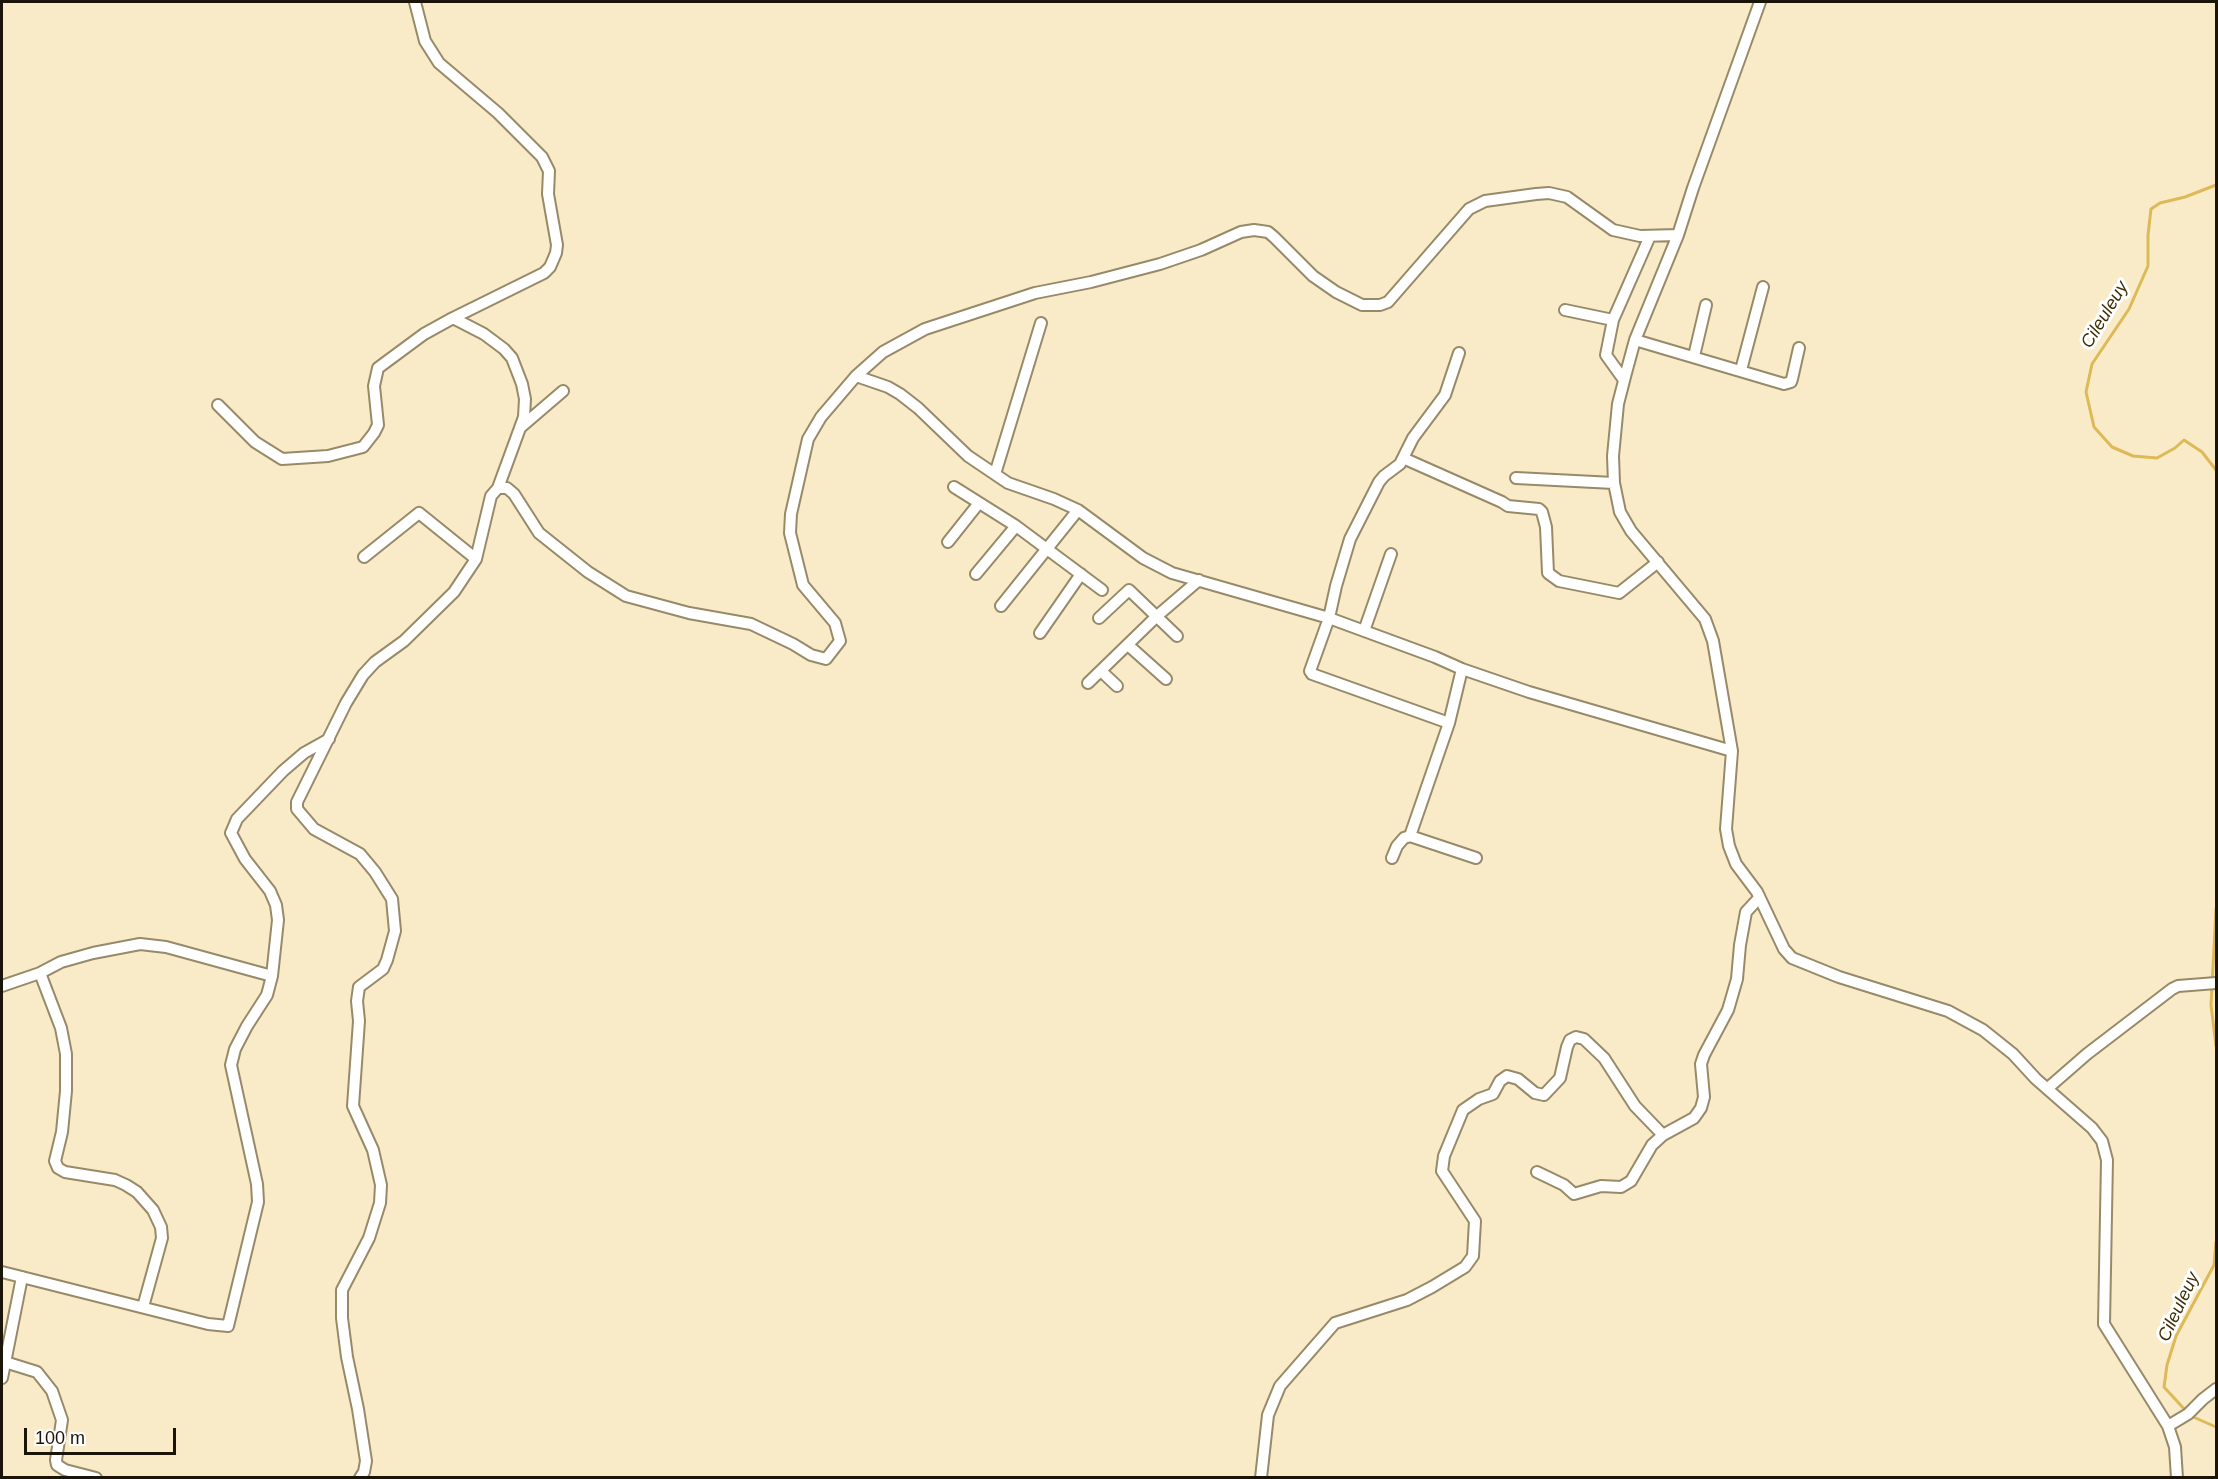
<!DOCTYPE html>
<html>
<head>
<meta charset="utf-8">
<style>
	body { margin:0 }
	#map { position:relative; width:2218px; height:1479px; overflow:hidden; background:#f9ebc7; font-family:Arial,sans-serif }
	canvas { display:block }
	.frame { position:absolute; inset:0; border:3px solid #1a1508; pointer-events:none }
	.scale { position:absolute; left:24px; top:1428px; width:152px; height:27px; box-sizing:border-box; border:3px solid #1a1508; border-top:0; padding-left:8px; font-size:18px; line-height:21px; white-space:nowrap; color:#1a1508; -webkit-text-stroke:4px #fff; paint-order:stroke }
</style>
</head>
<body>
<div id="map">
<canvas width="2218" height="1479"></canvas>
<div class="frame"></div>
<div class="scale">100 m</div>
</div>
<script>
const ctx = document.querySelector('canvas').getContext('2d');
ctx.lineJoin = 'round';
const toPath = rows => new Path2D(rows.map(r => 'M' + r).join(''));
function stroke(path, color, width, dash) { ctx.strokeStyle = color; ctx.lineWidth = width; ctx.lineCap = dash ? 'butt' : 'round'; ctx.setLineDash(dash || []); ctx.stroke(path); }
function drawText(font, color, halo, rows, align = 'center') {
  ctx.font = font + ' Arial,sans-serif'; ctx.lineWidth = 6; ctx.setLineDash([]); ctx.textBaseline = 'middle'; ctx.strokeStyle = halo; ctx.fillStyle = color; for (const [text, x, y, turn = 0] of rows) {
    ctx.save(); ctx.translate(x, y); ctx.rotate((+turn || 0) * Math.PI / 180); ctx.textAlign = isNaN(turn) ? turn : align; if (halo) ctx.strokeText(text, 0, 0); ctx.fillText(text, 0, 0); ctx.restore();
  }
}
stroke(toPath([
	[2216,185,2185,197,2160,203,2151,209,2148,235,2148,266,2129,309,2092,364,2086,392,2094,427,2112,447,2133,456,2157,458,2175,448,2184,440,2202,452,2216,470],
	[2216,909,2211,1005,2216,1046],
	[2186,1411,2164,1387,2167,1365,2176,1336,2214,1265,2216,1242],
	[2191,1416,2216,1427]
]), '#ddb958', 3);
const street = toPath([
	[415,2,425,41,439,63,498,113,542,157,549,171,548,194,557,245,556,253,550,267,544,273,453,318,484,334,504,349,512,358,522,384,525,399,524,417,498,488],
	[1760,2,1693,188,1678,235,1635,340,1626,373,1618,404,1613,456,1614,483,1620,512,1631,531,1705,619,1713,641,1732,751,1726,829,1729,846,1736,864,1757,892,1784,949,1792,958,1839,977,1948,1011,1983,1030,2013,1054,2036,1079,2092,1128,2102,1141,2107,1160,2104,1324,2168,1426,2175,1447,2177,1478],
	[1565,310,1613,320,1650,236],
	[1613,320,1606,355,1624,380],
	[1635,340,1784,384,1791,382,1792,379,1799,348],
	[1694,356,1706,305],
	[1741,370,1763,287],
	[856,376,888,387,900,394,918,408,968,456,1008,483,1054,499,1078,510,1143,558,1172,573,1329,618,1435,657,1462,669,1529,692,1732,751],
	[218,405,255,442,282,459,328,456,363,447,374,433,378,425,374,386,378,368,424,334,453,318],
	[521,427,563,391],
	[1403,458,1502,502,1508,506,1539,509,1542,512,1546,527,1548,573,1559,581,1619,593,1658,562],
	[995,474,1041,323],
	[1516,478,1614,483],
	[954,487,1016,526,1102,590],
	[948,542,979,503],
	[364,557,419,513,476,559],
	[976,574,1016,526],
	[1001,606,1078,510],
	[1099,618,1129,590,1177,636],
	[1364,631,1391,554],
	[1040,633,1081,574],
	[1128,645,1166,679],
	[1101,671,1117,686],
	[1088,683,1157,616,1199,580],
	[1449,723,1312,674,1310,671,1329,618,1336,586,1350,539,1379,482,1384,476,1400,464,1413,438,1445,395,1459,353],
	[1410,836,1449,723,1462,669],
	[1392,858,1397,846,1404,838,1410,836,1476,858],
	[40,973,61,1028,66,1054,66,1091,62,1132,55,1161,58,1168,65,1172,115,1180,126,1185,137,1192,153,1210,161,1227,162,1238,143,1307],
	[2,986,40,973,61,962,93,953,140,944,166,947,272,976],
	[2048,1088,2087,1054,2172,989,2178,986,2216,983],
	[1537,1172,1564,1185,1574,1194,1601,1186,1621,1187,1631,1181,1652,1145,1663,1135,1694,1118,1701,1108,1704,1097,1701,1064,1704,1055,1728,1010,1737,979,1740,945,1746,912,1759,898],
	[2,1272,208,1324,228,1326,258,1202,257,1184,231,1065,235,1049,247,1026,267,995,272,976,278,920,276,905,270,891,245,859,231,833,237,819,283,771,304,753,329,739],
	[5,1362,37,1372,52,1391,62,1420,56,1460,57,1465,65,1470,96,1478],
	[2,1378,22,1277],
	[2168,1426,2188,1414,2203,1399,2216,1389],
	[360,1478,364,1472,366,1461,358,1409,347,1357,342,1318,342,1290,369,1238,380,1203,381,1185,373,1150,353,1106,359,1021,357,1001,359,987,383,969,387,960,395,931,392,899,375,872,360,854,314,829,297,809,297,802,346,703,363,675,375,662,404,641,454,592,476,559,491,496,498,488,507,488,514,494,539,533,588,572,626,596,689,613,751,624,793,644,811,655,826,659,840,641,835,623,803,585,790,533,791,514,808,439,821,417,856,376,883,352,925,329,1035,293,1091,282,1160,264,1201,250,1241,232,1254,230,1268,232,1274,237,1313,276,1336,292,1362,305,1380,305,1388,302,1469,209,1485,201,1536,194,1549,193,1567,197,1613,230,1640,236,1678,235],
	[1261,1478,1268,1415,1280,1386,1335,1323,1407,1300,1432,1287,1465,1267,1473,1256,1475,1221,1442,1171,1444,1156,1463,1110,1479,1099,1493,1094,1500,1081,1507,1076,1518,1079,1535,1093,1544,1095,1560,1078,1567,1047,1570,1040,1576,1037,1584,1039,1604,1058,1635,1106,1663,1135]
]);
stroke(street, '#978a69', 14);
stroke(street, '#fff', 10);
drawText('italic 18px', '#3e3004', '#fff', [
	["Cileuleuy",2105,315,-59],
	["Cileuleuy",2179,1307,-65]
]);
</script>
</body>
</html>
